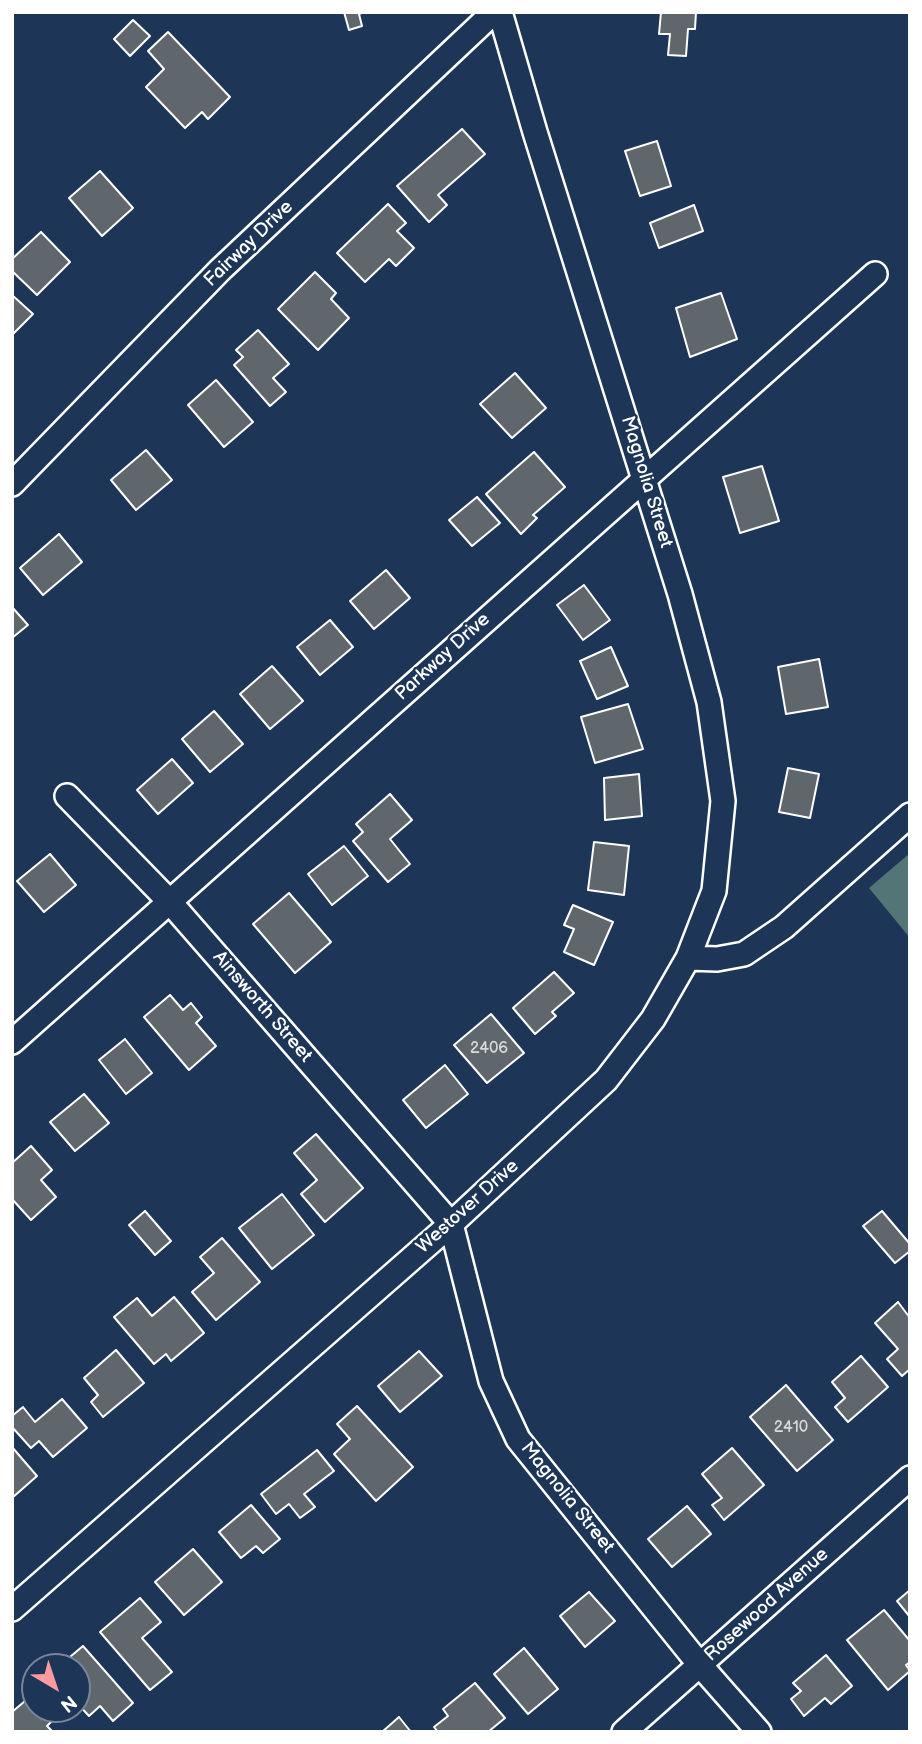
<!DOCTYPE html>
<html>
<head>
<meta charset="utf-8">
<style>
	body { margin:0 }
	#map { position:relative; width:922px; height:1744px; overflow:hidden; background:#1d3557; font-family:"Balsamiq Sans",sans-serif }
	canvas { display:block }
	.frame { position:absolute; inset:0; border:14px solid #fff; pointer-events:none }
	.north { position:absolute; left:21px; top:1653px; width:70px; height:70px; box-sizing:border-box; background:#1d3557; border:2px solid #77869a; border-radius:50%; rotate:141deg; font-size:19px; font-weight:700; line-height:28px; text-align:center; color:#fff }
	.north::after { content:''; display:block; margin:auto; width:24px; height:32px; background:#ff9aa2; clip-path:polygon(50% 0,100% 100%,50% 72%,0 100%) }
</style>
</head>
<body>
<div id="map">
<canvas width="922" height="1744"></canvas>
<div class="frame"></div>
<div class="north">N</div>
</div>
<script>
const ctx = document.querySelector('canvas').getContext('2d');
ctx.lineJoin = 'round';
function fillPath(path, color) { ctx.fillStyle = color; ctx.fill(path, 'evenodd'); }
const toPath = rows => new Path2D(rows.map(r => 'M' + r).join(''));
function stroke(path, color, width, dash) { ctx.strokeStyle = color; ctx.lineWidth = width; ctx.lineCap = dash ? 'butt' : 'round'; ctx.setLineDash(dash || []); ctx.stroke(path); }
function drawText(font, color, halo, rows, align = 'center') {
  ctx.font = font + ' "Balsamiq Sans",sans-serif'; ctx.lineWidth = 5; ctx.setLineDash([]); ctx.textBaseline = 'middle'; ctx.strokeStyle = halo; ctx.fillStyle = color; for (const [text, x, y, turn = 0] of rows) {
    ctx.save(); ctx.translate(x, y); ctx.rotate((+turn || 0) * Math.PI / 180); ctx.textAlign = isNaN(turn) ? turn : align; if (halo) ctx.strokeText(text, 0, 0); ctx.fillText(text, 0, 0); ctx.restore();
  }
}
fillPath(toPath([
	[910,853,910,938,869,888]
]), '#537575');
const building = toPath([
	[344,12,364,12,359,14,362,26,349,30,344,12],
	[661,12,696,12,695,29,688,29,686,56,668,55,670,34,659,34,661,12],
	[133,20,150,36,130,56,114,39,133,20],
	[168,32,230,97,208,119,202,112,185,128,146,87,164,69,148,51,168,32],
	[462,129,485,154,438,195,447,205,429,222,397,186,462,129],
	[657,141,671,186,640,196,625,151,657,141],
	[100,171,133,208,102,236,69,198,100,171],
	[388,204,406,223,397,231,414,248,396,266,389,259,365,282,337,253,388,204],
	[694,205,703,231,659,248,650,223,694,205],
	[41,232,70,262,37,295,12,271,12,259,41,232],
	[315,272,336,293,331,299,349,318,318,350,278,309,315,272],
	[721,293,737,339,690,357,676,308,721,293],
	[12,295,33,314,12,335,12,295],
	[258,330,289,364,273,378,286,392,270,406,234,365,243,357,236,350,258,330],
	[515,373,546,408,512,438,480,404,515,373],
	[216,380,253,422,224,447,188,405,216,380],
	[146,450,172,480,136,510,111,480,146,450],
	[534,452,565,487,533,515,537,518,521,534,486,494,534,452],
	[762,466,779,521,740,533,723,477,762,466],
	[477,497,500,523,472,546,449,520,477,497],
	[59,534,82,562,43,595,20,568,59,534],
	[386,570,410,598,374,629,350,601,386,570],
	[584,585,610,620,583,640,557,605,584,585],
	[12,607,28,625,12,638,12,607],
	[330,620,353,647,320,675,297,647,330,620],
	[611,647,628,686,597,699,580,661,611,647],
	[819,659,828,707,786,714,778,667,819,659],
	[272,666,303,701,270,729,240,694,272,666],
	[628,704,643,749,595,763,581,717,628,704],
	[214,711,243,744,210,772,182,739,214,711],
	[172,759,193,783,158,814,137,790,172,759],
	[788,768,819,774,810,818,779,812,788,768],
	[639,774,642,816,605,820,604,778,639,774],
	[390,794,412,820,390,839,410,864,388,882,353,841,363,832,356,824,390,794],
	[594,842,629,846,624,895,588,890,594,842],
	[344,846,368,876,332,905,308,874,344,846],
	[50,854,76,885,44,912,17,881,50,854],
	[289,893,331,942,295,973,253,924,289,893],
	[573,905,613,922,594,965,564,952,574,929,564,925,573,905],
	[554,972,574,993,552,1012,556,1016,535,1034,513,1008,554,972],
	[170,995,183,1010,191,1003,202,1017,196,1023,216,1046,189,1070,144,1017,170,995],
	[491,1014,524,1053,487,1083,454,1045,491,1014],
	[125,1039,152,1073,126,1094,99,1060,125,1039],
	[445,1065,468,1094,426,1128,403,1100,445,1065],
	[84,1094,109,1123,75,1151,50,1122,84,1094],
	[316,1134,363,1188,325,1222,301,1194,317,1180,294,1153,316,1134],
	[31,1146,52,1170,41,1180,56,1197,31,1220,12,1199,12,1163,31,1146],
	[282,1194,314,1235,272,1269,239,1228,282,1194],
	[145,1211,171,1241,155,1255,129,1225,145,1211],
	[882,1211,910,1244,910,1251,895,1263,863,1226,882,1211],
	[222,1238,260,1282,216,1320,192,1292,214,1273,200,1257,222,1238],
	[174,1297,204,1333,171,1361,166,1354,154,1364,114,1317,137,1298,152,1316,174,1297],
	[898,1302,910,1318,910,1369,902,1376,887,1359,898,1349,875,1323,898,1302],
	[116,1350,144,1383,103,1417,91,1402,98,1395,84,1378,116,1350],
	[419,1351,442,1376,400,1412,378,1386,419,1351],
	[861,1356,888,1387,848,1422,835,1407,845,1398,832,1382,861,1356],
	[786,1385,833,1440,797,1471,750,1417,786,1385],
	[62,1399,87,1428,53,1457,39,1441,31,1448,12,1427,12,1416,23,1407,35,1422,62,1399],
	[357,1406,413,1467,376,1501,334,1454,350,1439,337,1424,357,1406],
	[12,1447,37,1476,12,1498,12,1447],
	[732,1448,764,1485,724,1520,712,1505,722,1498,702,1474,732,1448],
	[317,1450,334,1471,304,1494,315,1507,300,1518,289,1504,276,1514,261,1494,317,1450],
	[251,1505,280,1539,263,1553,256,1546,241,1558,219,1532,251,1505],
	[687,1506,711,1534,672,1567,648,1539,687,1506],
	[193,1549,222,1582,184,1615,155,1582,193,1549],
	[910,1590,910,1617,897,1601,910,1590],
	[589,1592,615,1621,585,1647,560,1616,589,1592],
	[140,1598,161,1622,142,1638,172,1672,150,1690,100,1632,140,1598],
	[884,1610,910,1641,910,1662,906,1665,910,1671,888,1690,847,1640,884,1610],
	[83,1646,133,1703,113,1721,100,1706,89,1716,77,1703,77,1667,58,1667,83,1646],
	[524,1648,558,1689,528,1714,494,1674,524,1648],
	[826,1655,852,1686,831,1704,825,1698,804,1716,791,1699,801,1691,793,1683,826,1655],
	[475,1683,505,1718,488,1732,438,1732,434,1727,448,1716,443,1709,475,1683],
	[31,1696,35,1701,35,1709,42,1709,52,1721,47,1726,53,1732,12,1732,12,1712,31,1696],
	[399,1717,411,1732,382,1732,399,1717]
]);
fillPath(building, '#60676c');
stroke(building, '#fff', 2);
const minor = toPath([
	[12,484,220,270,494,12],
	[67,796,169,901,451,1224,491,1381,518,1439,700,1665,759,1732],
	[688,958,717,959,744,954,784,927,910,815],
	[12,1042,875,274],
	[12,1609,451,1224,606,1080,653,1019,688,958,714,891,723,801,709,702,680,594,535,132,500,12],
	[624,1732,910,1478]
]);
stroke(minor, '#fff', 28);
stroke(minor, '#1d3557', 23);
drawText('16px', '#d7d9da', null, [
	["2406",489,1049],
	["2410",791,1428]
]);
drawText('19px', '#fff', '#1d3557', [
	["Fairway Drive",249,244,-44],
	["Magnolia Street",646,482,73],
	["Parkway Drive",443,657,-42],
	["Ainsworth Street",262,1007,49],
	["Westover Drive",468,1207,-42],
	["Magnolia Street",567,1498,51],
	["Rosewood Avenue",767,1605,-42]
]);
</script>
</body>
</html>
